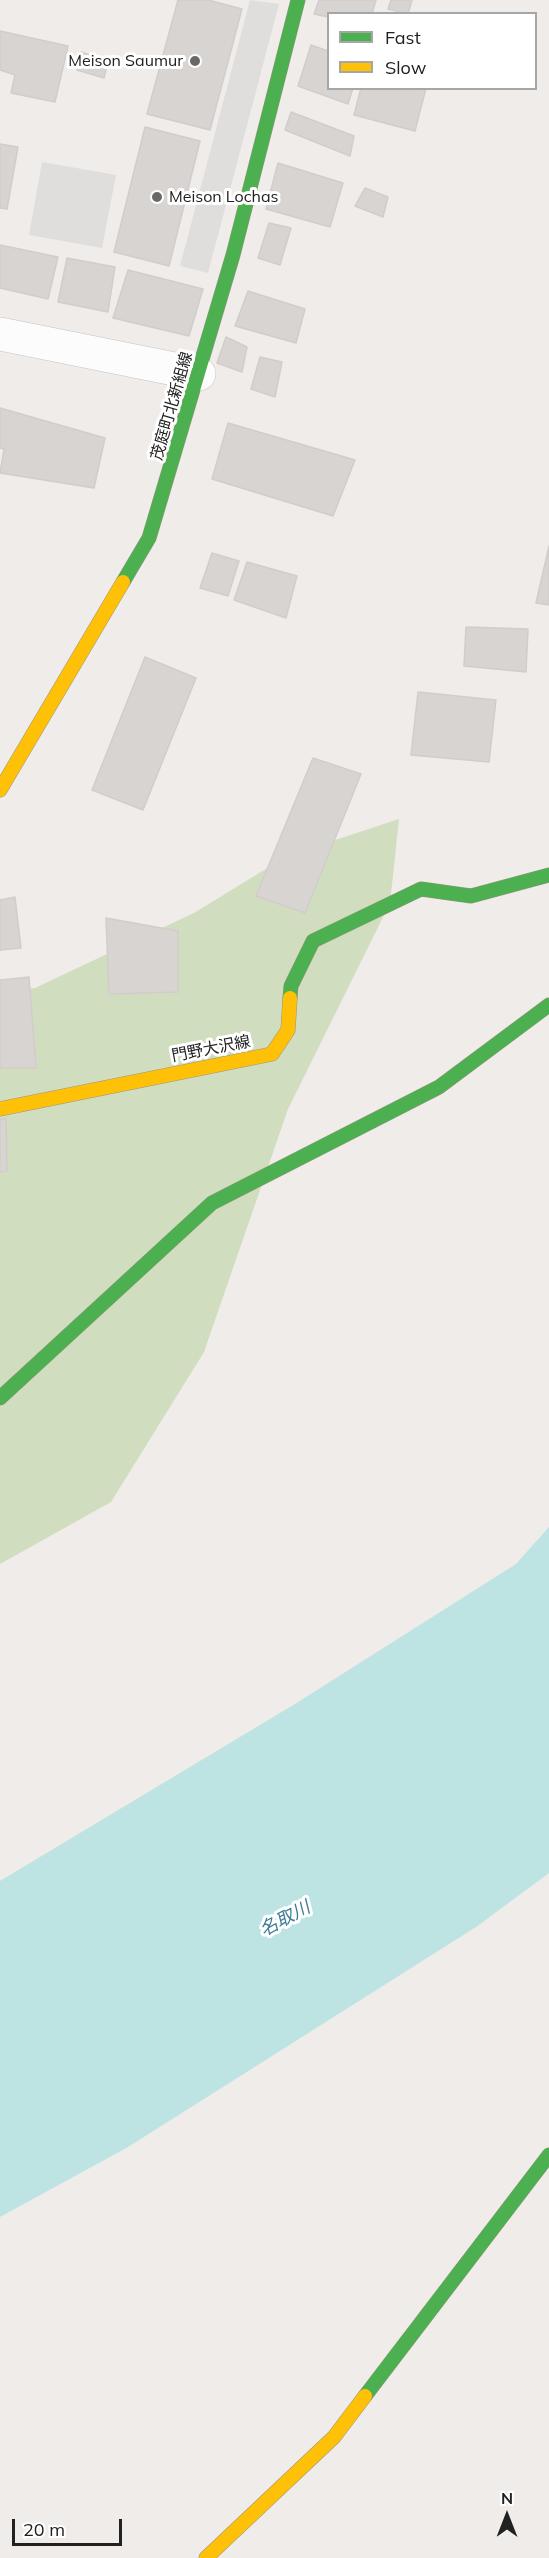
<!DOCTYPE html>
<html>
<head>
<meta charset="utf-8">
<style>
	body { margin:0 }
	#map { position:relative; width:549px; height:2558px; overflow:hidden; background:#efece9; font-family:Mulish,sans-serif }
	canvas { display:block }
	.legend { position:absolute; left:327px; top:12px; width:210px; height:78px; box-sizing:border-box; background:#fff; border:2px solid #a6a6a6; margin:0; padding:8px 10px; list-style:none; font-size:18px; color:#212121 }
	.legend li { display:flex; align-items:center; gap:12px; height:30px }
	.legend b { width:30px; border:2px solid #a6a6a6 }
	.north { position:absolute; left:477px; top:2486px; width:60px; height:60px; -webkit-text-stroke:4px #fff; paint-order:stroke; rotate:0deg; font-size:16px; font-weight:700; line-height:24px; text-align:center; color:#212121 }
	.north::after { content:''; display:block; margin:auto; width:21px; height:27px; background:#212121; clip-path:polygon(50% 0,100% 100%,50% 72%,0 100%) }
	.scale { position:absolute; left:12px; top:2519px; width:110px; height:27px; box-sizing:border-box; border:3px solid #212121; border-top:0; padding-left:8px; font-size:18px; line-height:21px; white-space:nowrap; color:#212121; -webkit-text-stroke:4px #fff; paint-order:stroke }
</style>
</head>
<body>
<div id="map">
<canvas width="549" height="2558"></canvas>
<ul class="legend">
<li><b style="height:8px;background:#4caf50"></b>Fast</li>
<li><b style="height:8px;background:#ffc107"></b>Slow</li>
</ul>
<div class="north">N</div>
<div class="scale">20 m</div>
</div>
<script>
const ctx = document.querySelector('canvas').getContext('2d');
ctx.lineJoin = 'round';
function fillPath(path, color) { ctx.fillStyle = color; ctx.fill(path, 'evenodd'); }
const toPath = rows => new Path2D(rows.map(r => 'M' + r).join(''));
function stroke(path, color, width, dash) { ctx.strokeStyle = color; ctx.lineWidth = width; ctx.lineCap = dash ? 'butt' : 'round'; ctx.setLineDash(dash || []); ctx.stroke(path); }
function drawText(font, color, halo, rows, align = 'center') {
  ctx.font = font + ' Mulish,"Noto Sans JP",sans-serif'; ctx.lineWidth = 6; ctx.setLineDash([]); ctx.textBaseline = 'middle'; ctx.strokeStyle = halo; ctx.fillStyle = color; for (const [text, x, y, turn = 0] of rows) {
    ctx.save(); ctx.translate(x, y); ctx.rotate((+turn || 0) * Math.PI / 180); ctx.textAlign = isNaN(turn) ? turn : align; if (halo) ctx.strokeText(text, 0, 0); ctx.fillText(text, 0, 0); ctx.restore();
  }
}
fillPath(toPath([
	[399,819,390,903,288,1109,204,1352,111,1502,0,1564,0,993,35,988,194,913,287,856]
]), '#d0ddbe');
fillPath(toPath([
	[250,0,279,4,208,273,180,266],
	[42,162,116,175,102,248,29,235]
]), '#dfdedd');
fillPath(toPath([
	[549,1527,549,1873,476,1927,128,2147,0,2217,0,1881,295,1704,516,1564]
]), '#bde3e3');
const building = toPath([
	[178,0,208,0,242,9,210,130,147,114,178,0],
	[319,0,376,0,372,14,328,14,328,17,314,14,319,0],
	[391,0,412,0,408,14,388,9,391,0],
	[0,31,68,46,55,102,11,93,15,75,0,70,0,31],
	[311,45,328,51,328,88,353,88,348,104,298,86,311,45],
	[81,52,108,61,104,78,77,70,81,52],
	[361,88,426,88,415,131,354,115,361,88],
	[291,112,354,136,350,156,285,130,291,112],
	[145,127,200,141,169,266,114,252,145,127],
	[0,144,18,147,7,209,0,208,0,144],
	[278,163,343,183,330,227,266,209,278,163],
	[365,188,388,197,383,217,355,206,365,188],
	[269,223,291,228,280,265,258,258,269,223],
	[0,245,58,257,48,299,0,288,0,245],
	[67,258,115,267,108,312,58,302,67,258],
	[128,270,203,289,189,336,113,318,128,270],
	[248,291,305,309,296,343,235,326,248,291],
	[226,337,247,347,242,372,217,363,226,337],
	[260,357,282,362,275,397,251,389,260,357],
	[0,408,105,438,94,488,0,473,4,449,0,448,0,408],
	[228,423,355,460,333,516,212,479,228,423],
	[549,546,549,605,536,603,549,546],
	[212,553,239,561,228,596,200,588,212,553],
	[247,562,297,576,286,618,234,600,247,562],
	[466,627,528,629,526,672,464,666,466,627],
	[145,657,196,678,143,810,92,790,145,657],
	[418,692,496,700,489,762,411,755,418,692],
	[313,758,361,774,305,913,256,896,313,758],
	[15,897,21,948,0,950,0,900,15,897],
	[106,918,178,931,178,992,109,994,106,918],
	[29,977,36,1068,0,1068,0,980,29,977],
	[6,1118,7,1171,0,1172,0,1120,6,1118]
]);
fillPath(building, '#d7d4d2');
stroke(building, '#d2cdcb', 1.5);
const street = toPath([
	[0,334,199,374]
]);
const fast = toPath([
	[123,582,149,538,233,255,298,0],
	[290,998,291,986,313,941,421,889,471,896,549,875],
	[0,1398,212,1203,439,1087,549,1005],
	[365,2396,549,2155]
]);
const slow = toPath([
	[0,790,123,582],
	[0,1109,272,1054,288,1030,290,998],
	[206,2558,334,2437,365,2396]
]);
stroke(street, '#c5c3c2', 34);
stroke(fast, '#9a9680', 15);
stroke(slow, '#9a9680', 15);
stroke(street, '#fdfcfc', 33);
stroke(fast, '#4caf50', 14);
stroke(slow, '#ffc107', 14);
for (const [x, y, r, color] of [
	[195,61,6,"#696867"],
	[157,197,6,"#696867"]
]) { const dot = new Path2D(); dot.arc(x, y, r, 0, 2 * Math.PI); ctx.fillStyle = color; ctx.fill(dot); stroke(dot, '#fff', 2); }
drawText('16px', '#212121', '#fff', [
	["Meison Saumur",183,61],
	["Meison Lochas",169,197,"left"]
], 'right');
drawText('16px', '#212121', '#fff', [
	["茂庭町北新組線",172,406,-74],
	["門野大沢線",211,1049,-11]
]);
drawText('italic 18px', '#3e7b93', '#fff', [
	["名取川",285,1919,-28]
]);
</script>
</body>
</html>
